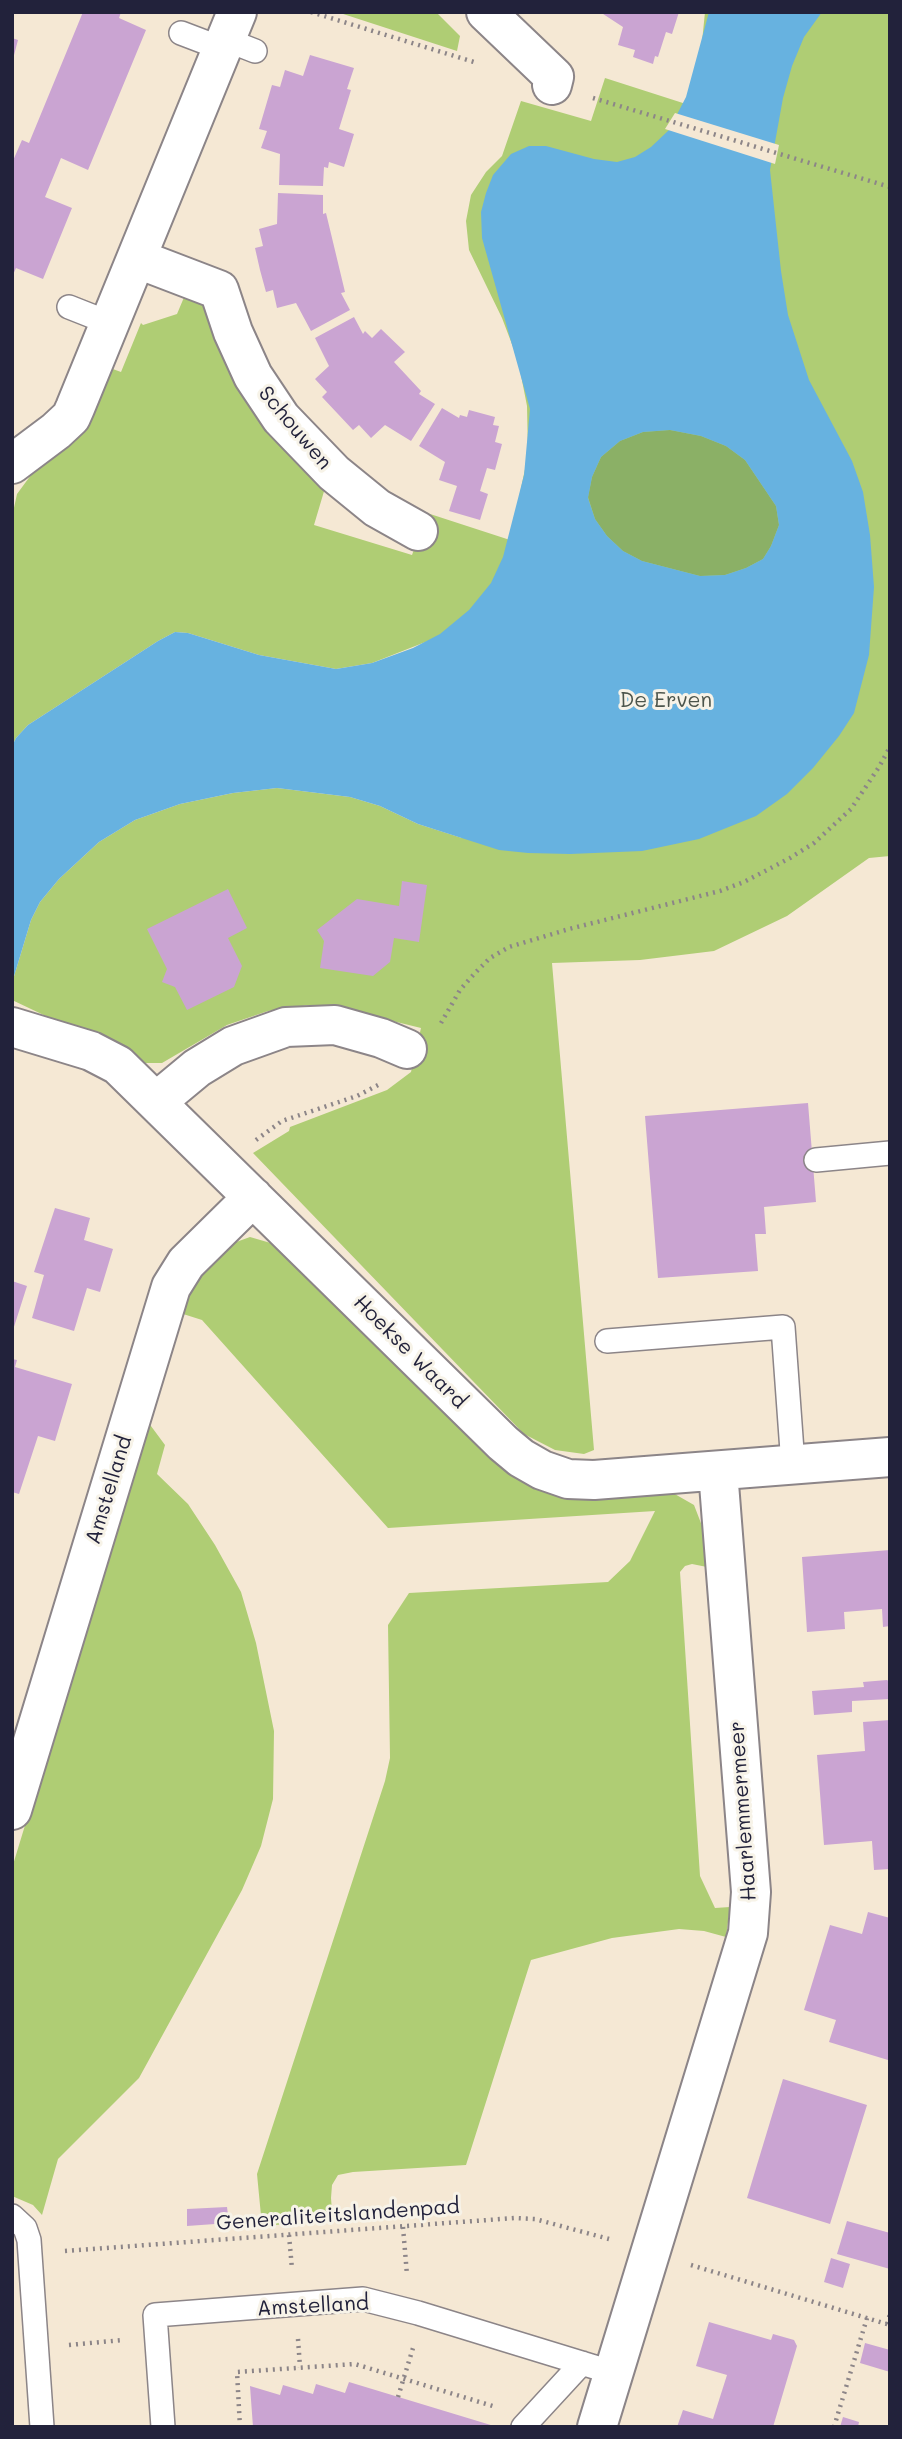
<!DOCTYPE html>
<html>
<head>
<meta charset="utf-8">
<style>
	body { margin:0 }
	#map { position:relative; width:902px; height:2439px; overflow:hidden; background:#f5e8d4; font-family:Mali,sans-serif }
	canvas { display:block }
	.frame { position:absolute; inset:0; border:14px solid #22223b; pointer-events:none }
</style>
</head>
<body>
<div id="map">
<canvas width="902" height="2439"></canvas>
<div class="frame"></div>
</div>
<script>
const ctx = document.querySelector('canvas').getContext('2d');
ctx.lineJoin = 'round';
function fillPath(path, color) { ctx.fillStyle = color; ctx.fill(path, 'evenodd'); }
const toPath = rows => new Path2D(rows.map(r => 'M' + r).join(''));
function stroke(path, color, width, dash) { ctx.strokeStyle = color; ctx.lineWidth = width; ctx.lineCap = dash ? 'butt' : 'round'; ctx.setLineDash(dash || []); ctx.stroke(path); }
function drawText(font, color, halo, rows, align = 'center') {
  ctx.font = font + ' Mali,sans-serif'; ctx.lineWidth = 6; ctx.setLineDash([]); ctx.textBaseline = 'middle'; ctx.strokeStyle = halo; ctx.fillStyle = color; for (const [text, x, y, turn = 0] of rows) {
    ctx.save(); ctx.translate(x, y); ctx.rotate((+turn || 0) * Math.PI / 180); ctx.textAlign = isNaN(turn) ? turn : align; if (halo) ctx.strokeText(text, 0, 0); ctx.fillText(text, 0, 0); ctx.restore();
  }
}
fillPath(toPath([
	[337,12,436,12,460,36,457,51],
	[705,12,890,12,890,856,869,858,787,916,714,951,640,960,552,963,594,1450,584,1454,555,1450,524,1434,253,1153,289,1131,290,1127,387,1090,411,1072,421,1028,364,1014,309,1005,268,1011,227,1025,162,1063,145,1063,12,1000,12,983,31,920,40,902,59,879,99,842,135,820,180,804,233,793,277,788,350,797,380,806,418,824,462,838,428,641,372,663,336,669,259,655,188,633,175,632,158,641,28,725,16,738,12,746,12,517,17,494,31,475,44,462,110,368,121,372,141,323,143,325,177,314,185,295,205,307,325,488,314,525,412,555,427,513,510,540,528,455,527,406,518,360,502,318,469,250,466,221,471,195,486,172,502,156,521,101,591,121,605,78,686,104,701,52],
	[250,1237,274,1244,506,1467,673,1493,694,1505,704,1531,707,1567,692,1564,685,1566,680,1572,700,1876,715,1908,730,1907,726,1937,704,1931,679,1929,612,1938,531,1960,466,2165,353,2172,338,2175,332,2185,331,2198,332,2211,338,2220,262,2226,257,2174,385,1781,390,1758,388,1625,409,1593,608,1582,630,1561,655,1511,388,1528,202,1320,180,1313,196,1279,228,1245],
	[148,1422,165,1445,157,1474,188,1504,215,1545,241,1592,256,1643,274,1731,273,1799,261,1846,242,1890,139,2078,58,2159,42,2215,33,2205,12,2196,12,1868]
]), '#afcd74');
fillPath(toPath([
	[670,430,701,436,726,446,745,460,776,506,779,525,771,546,763,559,746,568,725,575,700,576,642,561,623,551,607,536,595,519,588,497,592,477,601,457,620,441,643,432]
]), '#8bb066');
fillPath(toPath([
	[709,12,822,12,804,37,792,66,783,98,770,170,781,271,788,315,809,380,852,461,863,492,870,535,874,587,869,655,854,713,839,736,813,768,787,794,756,816,699,839,642,851,570,854,528,853,499,850,418,824,380,806,350,797,277,788,233,793,180,804,135,820,99,842,59,879,40,902,31,920,12,983,12,746,16,738,28,725,158,641,175,632,188,633,259,655,336,669,372,663,413,648,440,634,469,610,491,583,503,557,524,475,530,409,482,238,481,212,486,193,493,175,511,154,529,146,546,146,594,159,617,162,635,157,651,147,669,130,686,97],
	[670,430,701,436,726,446,745,460,776,506,779,525,771,546,763,559,746,568,725,575,700,576,642,561,623,551,607,536,595,519,588,498,592,477,601,457,620,441,643,432]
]), '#67b2e0');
fillPath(toPath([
	[675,113,779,145,775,164,665,129]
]), '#f5e8d4');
fillPath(toPath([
	[83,12,121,12,119,18,146,30,88,170,61,158,45,197,72,208,43,279,16,268,12,277,12,163,22,140,29,143],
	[600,12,679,12,672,34,666,32,658,57,655,56,653,64,633,57,635,50,618,45,623,27],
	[12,38,18,40,13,59,12,59],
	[310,55,354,68,347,89,351,90,339,129,354,134,344,167,329,162,328,168,324,167,323,186,279,185,280,154,261,148,267,131,259,129,272,85,280,87,285,70,303,76],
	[278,193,323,195,323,214,326,213,345,292,341,293,350,310,311,331,296,303,277,308,273,290,266,292,260,270,255,248,263,246,259,229,277,224],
	[354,317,363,334,365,331,372,338,381,329,405,352,394,362,421,391,419,394,435,404,411,441,385,425,371,438,359,425,353,430,322,397,327,392,315,379,329,366,315,338],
	[442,408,459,418,460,415,467,417,469,410,495,417,493,425,499,426,495,442,502,444,495,470,487,468,480,491,488,494,480,520,449,511,457,486,439,480,445,462,419,446],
	[402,881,427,885,419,942,394,938,390,962,373,976,320,968,324,941,317,930,357,899,399,906],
	[228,889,247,928,228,938,242,966,234,987,187,1010,175,987,162,982,167,969,147,929],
	[808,1103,816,1202,764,1207,766,1234,755,1234,758,1271,658,1278,645,1116],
	[55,1208,90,1218,84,1240,113,1249,100,1292,87,1288,74,1331,32,1318,44,1275,34,1272],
	[12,1281,27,1286,13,1330,12,1330],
	[12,1359,17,1360,15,1367,72,1384,55,1441,38,1436,19,1494,12,1492],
	[890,1550,890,1626,883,1627,882,1609,844,1612,845,1629,807,1632,802,1557],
	[887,1680,890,1682,890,1699,852,1701,852,1712,814,1715,812,1691,864,1687,863,1682],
	[890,1720,890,1869,874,1870,872,1841,824,1845,817,1755,865,1751,863,1722],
	[868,1912,890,1918,888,2060,829,2042,836,2020,804,2010,830,1925,862,1934],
	[783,2079,867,2105,830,2224,747,2198],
	[227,2207,229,2223,187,2226,187,2209],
	[847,2221,890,2233,890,2269,837,2254],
	[831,2258,850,2264,843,2288,824,2282],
	[709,2322,771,2340,773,2334,794,2340,797,2346,773,2427,677,2427,683,2410,713,2419,727,2375,696,2366],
	[865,2343,890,2350,890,2372,860,2363],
	[349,2382,494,2426,494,2427,253,2427,250,2386,280,2395,283,2385,313,2394,316,2384,345,2393],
	[843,2417,859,2422,858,2427,840,2427]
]), '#caa4d2');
const lane = toPath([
	[181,33,223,49],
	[227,40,255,51],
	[69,307,112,324],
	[816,1160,890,1153],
	[607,1341,783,1327,793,1465],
	[12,2216,25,2228,29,2240,42,2427],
	[163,2427,155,2315,363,2299,418,2313,614,2373],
	[523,2427,582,2363]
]);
const street = toPath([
	[486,12,554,77,552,85],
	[138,259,219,290,233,332,253,376,281,418,334,473,377,508,418,531],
	[12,464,56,431,71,417,75,408,237,12],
	[12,1027,91,1051,118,1065,503,1443,521,1458,542,1470,568,1479,594,1480,890,1457],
	[156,1102,197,1068,233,1046,286,1027,335,1025,381,1038,407,1049],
	[12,1810,171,1287,186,1263,253,1197],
	[597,2427,748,1933,751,1892,718,1471]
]);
stroke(lane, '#8c8588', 26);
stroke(street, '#8c8588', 42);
stroke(toPath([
	[311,12,474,62],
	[593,98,890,187],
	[441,1023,460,990,475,973,490,958,509,947,569,929,720,891,744,882,790,858,814,843,851,809,879,767,890,747],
	[256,1140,282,1121,357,1096,378,1085],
	[889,1705,890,1705],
	[403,2227,407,2275],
	[289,2235,292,2269],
	[65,2251,515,2218,535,2219,609,2239],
	[691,2265,890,2325],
	[887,2324,890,2314],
	[298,2339,300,2367],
	[69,2345,123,2340],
	[398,2397,413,2348],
	[240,2427,237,2372,355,2364,496,2407],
	[834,2427,867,2318]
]), '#8c8588', 4.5, [2, 5]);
stroke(lane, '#fff', 23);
stroke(street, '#fff', 38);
drawText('21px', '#22223b', '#f7f3e8', [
	["Schouwen",295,428,50],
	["Hoekse Waard",410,1352,45],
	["Amstelland",109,1490,-73],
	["Haarlemmermeer",743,1811,-94],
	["Generaliteitslandenpad",338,2215,-4],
	["Amstelland",313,2306,-3]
]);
drawText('21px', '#4c554c', '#f7f3e8', [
	["De Erven",666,701]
]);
</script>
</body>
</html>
